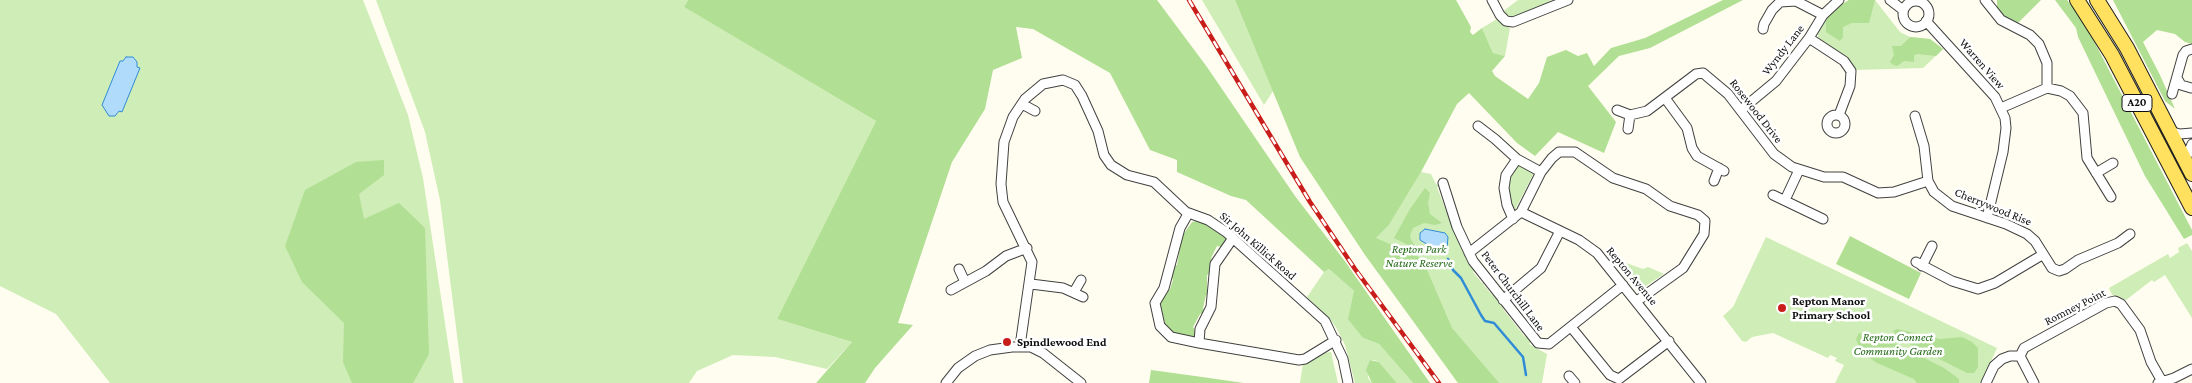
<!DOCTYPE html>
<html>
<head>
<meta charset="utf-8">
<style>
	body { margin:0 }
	canvas { display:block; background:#fffdef }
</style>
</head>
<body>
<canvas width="2192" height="383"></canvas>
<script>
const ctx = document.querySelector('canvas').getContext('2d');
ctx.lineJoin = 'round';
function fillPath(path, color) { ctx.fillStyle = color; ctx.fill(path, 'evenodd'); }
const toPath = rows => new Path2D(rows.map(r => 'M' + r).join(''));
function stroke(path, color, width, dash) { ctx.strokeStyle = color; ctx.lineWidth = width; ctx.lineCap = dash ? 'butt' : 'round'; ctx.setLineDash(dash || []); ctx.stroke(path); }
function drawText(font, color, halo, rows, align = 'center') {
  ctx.font = font + ' "Crimson Pro",serif'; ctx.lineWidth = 5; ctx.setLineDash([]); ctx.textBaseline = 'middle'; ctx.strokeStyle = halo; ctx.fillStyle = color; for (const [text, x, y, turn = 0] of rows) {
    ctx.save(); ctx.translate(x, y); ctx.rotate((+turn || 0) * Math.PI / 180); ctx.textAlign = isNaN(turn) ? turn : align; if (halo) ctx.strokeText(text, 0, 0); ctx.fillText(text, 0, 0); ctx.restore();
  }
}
fillPath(toPath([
	[0,0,363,0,408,115,423,178,454,383,110,383,56,314,0,286],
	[376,0,688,0,684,7,876,121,777,319,852,342,827,369,775,357,733,355,697,371,689,383,463,383,440,200,425,132],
	[1202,0,1235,0,1273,91,1264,105],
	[1518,0,1552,0,1525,14,1513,18,1502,12],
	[1849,0,1875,0,1900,32,1910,37,1930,39,1943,49,1923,68,1855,70,1850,60,1819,39,1817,34,1830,14],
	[1497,19,1510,28,1505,56,1493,53,1482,28],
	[1519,163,1534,173,1514,212,1507,192,1511,172],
	[1421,172,1431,174,1436,184,1440,186,1437,187,1448,216,1451,215,1465,256,1475,270,1473,272,1482,283,1485,283,1483,284,1492,295,1494,294,1504,306,1503,309,1525,337,1527,335,1531,342,1529,344,1547,354,1542,383,1458,383,1406,310,1375,239,1389,225],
	[1766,237,1997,348,1981,383,1835,383,1844,365,1835,361,1837,358,1830,355,1828,358,1773,333,1752,337,1746,342,1742,341,1723,316,1733,307],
	[2187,243,2192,251,2192,318,2165,275,2154,282,2152,280,2126,300,2112,295,2109,288,2168,254,2170,258,2179,252,2178,248],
	[1620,261,1643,269,1648,267,1664,274,1638,291,1620,271,1617,262],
	[1329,269,1354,291,1363,338,1379,344,1413,383,1397,383,1379,362,1374,360,1370,360,1368,378,1372,383,1355,383,1345,345,1337,329,1330,319,1307,297,1324,272],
	[1331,352,1338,383,1300,383,1303,363,1322,353]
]), '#cfedb6');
fillPath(toPath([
	[688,0,1157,0,1207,67,1295,196,1344,260,1430,383,1413,383,1379,344,1363,338,1348,319,1354,291,1329,269,1324,272,1246,200,1231,196,1177,172,1177,160,1150,150,1110,73,1033,29,1016,27,1022,58,993,70,985,109,952,162,898,323,913,325,875,368,865,383,816,383,852,342,777,319,876,121,684,7],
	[1235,0,1456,0,1471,27,1470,32,1473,35,1482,28,1493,53,1505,56,1492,71,1495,76,1528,99,1539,83,1547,57,1566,50,1578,56,1587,53,1594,66,1611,48,1645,38,1723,0,1743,0,1650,48,1619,56,1588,86,1616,122,1604,153,1558,132,1535,156,1517,143,1469,93,1457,104,1421,172,1389,225,1376,238,1419,257,1424,263,1452,328,1499,383,1458,383,1365,255,1300,157],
	[1849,0,1875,0,1869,23,1852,23,1843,27,1843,37,1840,41,1826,32,1826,20,1839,6],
	[1997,0,2041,0,2018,23,2002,15,1997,7],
	[2055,0,2067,0,2083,20,2192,230,2192,235,2184,239,2145,176,2078,37,2076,28],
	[2113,0,2192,0,2192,44,2185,42,2175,34,2157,30,2143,42,2160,75,2175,109,2165,101],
	[1910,37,1930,39,1943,49,1936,56,1918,54,1914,55,1914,62,1904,61,1897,66,1892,64,1890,62,1894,55,1892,46,1901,46],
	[384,160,384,175,359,194,364,219,399,203,425,228,429,354,413,383,352,383,343,362,344,323,302,282,285,246,305,190,356,162],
	[1425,188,1430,193,1428,203,1430,214,1442,223,1435,225,1424,223,1413,228,1410,235,1411,240,1418,250,1394,238,1410,209],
	[1200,220,1224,233,1226,240,1221,247,1217,246,1211,258,1213,262,1211,273,1207,275,1207,289,1210,294,1206,295,1203,308,1205,312,1200,314,1193,327,1196,331,1195,338,1190,340,1188,336,1175,334,1166,327,1160,303,1170,289,1173,280,1171,276,1174,266,1177,265,1182,236,1192,222],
	[1850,236,1921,273,1909,299,1836,264],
	[1897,329,1940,339,1962,337,1972,342,1978,348,1978,367,1974,373,1967,373,1898,338,1893,331],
	[1859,333,1874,333,1944,368,1959,379,1959,383,1917,383,1914,379,1877,363,1865,355,1860,349,1856,339],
	[1370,360,1379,362,1397,383,1372,383,1366,370],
	[1151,370,1195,376,1244,383,1149,383]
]), '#b1df94');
const water = toPath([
	[126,57,133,57,137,62,137,67,140,68,122,112,119,111,115,116,109,116,102,105,120,61,123,61,126,57],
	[1425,229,1445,233,1448,237,1447,249,1430,246,1420,240,1420,233,1425,229]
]);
fillPath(water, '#b0dbfb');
stroke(water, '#318cd7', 1);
stroke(toPath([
	[1448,259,1453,270,1461,278,1481,315,1485,321,1494,323,1523,357,1526,375]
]), '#318cd7', 2.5);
const street = toPath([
	[1492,0,1500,15,1506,21,1513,22,1568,0],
	[1890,0,1903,10],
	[1985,0,2001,20,2030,35,2039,44,2047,63,2047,88],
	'1903 14a13 13 0 1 1 26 0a13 13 0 1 1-26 0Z',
	[1926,21,1995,97,2005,118,2006,128,2003,152,1987,218],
	[1763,29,1764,24,1772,10,1780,2,1796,1,1823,15],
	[1809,38,1844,61,1851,71,1850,86,1839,115],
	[2177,78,2181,85,2191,88],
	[2172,94,2183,55,2186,51,2192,49],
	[1665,98,1687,128,1692,148,1697,156,1724,171],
	[1022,104,1035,111],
	[2001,108,2047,88,2061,91,2070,96,2083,113,2087,158,2111,197],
	[1617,110,1630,115,1647,111,1696,74,1703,73,1728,94,1774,154,1792,167,1824,177,1843,177,1878,193,1894,192,1928,181],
	[1741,110,1776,81,1809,38,1823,15,1839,0],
	'1827 124a9 9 0 1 1 18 0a9 9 0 1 1-18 0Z',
	[1915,116,1924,146,1928,181,1934,192,1952,206,2006,224,2027,234,2035,241,2052,268,2059,271,2065,269,2078,260,2118,243,2130,234],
	[1478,126,1495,139,1517,159,1541,172],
	[1628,129,1630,115],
	[2169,131,2180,134,2192,133],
	[2185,161,2192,144],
	[2096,173,2113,163],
	[1714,181,1719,168],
	[1443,183,1457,227,1473,261,1538,343,1549,344,1623,285],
	[1773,195,1823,219],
	[1785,200,1799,170],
	[1521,212,1579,240,1597,253,1701,383],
	[1188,214,1180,228,1164,288,1155,303,1160,326,1171,337,1199,343,1200,329,1211,307,1215,264,1233,238],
	[1513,219,1507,205,1504,188,1506,175,1517,159],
	[1469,253,1521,212,1541,172,1552,158,1559,152,1575,152,1613,178,1646,189,1670,206,1698,215,1705,221,1704,234,1683,268,1637,301],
	[1916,262,1952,281,1978,289,1995,283,2042,255],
	[1922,266,1932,246],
	[959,269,965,282],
	[1031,284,1063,288,1083,297],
	[951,290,986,271,1006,256,1027,248],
	[1074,292,1081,280],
	[1503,300,1541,268,1560,231],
	[1571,327,1610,375,1619,379,1669,341],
	[1199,343,1299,360,1305,359,1336,340],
	[1023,347,1021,339,1032,262,1003,202,1001,184,1004,142,1013,117,1025,99,1043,84,1063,80,1075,85,1082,96,1098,131,1104,155,1111,165,1127,175,1154,182,1186,212,1208,220,1226,232,1325,321,1343,359,1348,383],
	[2020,356,2024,348,2106,303,2115,301,2121,304,2140,330,2151,362,2163,383],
	[2020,356,2034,383],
	[1569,376,1575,383],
	[946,383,958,368,975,356,990,350,1012,347,1031,347,1043,353,1081,383],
	[1986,383,1994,366,2002,359,2010,356,2020,356],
	[2158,383,2174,378,2192,369]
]);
const primary = toPath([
	[2077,0,2112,55,2192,208],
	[2097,0,2127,48,2192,174]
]);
stroke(street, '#414141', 11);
stroke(primary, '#1f1f1f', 16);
stroke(street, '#fff', 9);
stroke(primary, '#ffe15f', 14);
const rail = toPath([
	[1189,0,1310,202,1355,269,1439,383]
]);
stroke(rail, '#c91d1b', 4.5);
stroke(rail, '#fff', 2.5, [8]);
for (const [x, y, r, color] of [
	[1782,308,5,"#c91d1b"],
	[1007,342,5,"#c91d1b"]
]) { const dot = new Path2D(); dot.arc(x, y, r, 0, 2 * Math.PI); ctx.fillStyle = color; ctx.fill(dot); stroke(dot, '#fff', 2); }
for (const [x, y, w] of [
	[2137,103,30]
]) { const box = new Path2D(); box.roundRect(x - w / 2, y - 8.5, w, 17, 4); ctx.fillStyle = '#fff'; ctx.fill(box); stroke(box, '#0e0e0e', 1); }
drawText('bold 11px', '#0e0e0e', null, [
	["A20",2137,103]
]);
drawText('12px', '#0e0e0e', '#fff', [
	["Wyndy Lane",1783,50,-52],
	["Warren View",1982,64,49],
	["Rosewood Drive",1756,111,52],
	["Cherrywood Rise",1993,207,22],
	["Sir John Killick Road",1258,246,41],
	["Repton Avenue",1632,276,50],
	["Peter Churchill Lane",1513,291,53],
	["Romney Point",2075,307,-27]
]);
drawText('italic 12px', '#266b19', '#fff', [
	["Repton Park",1419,249],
	["Nature Reserve",1419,263],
	["Repton Connect",1898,337],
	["Community Garden",1898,351]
]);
drawText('bold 12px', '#0e0e0e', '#fff', [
	["Repton Manor",1792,301],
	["Primary School",1792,315],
	["Spindlewood End",1017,342]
], 'left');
</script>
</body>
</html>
